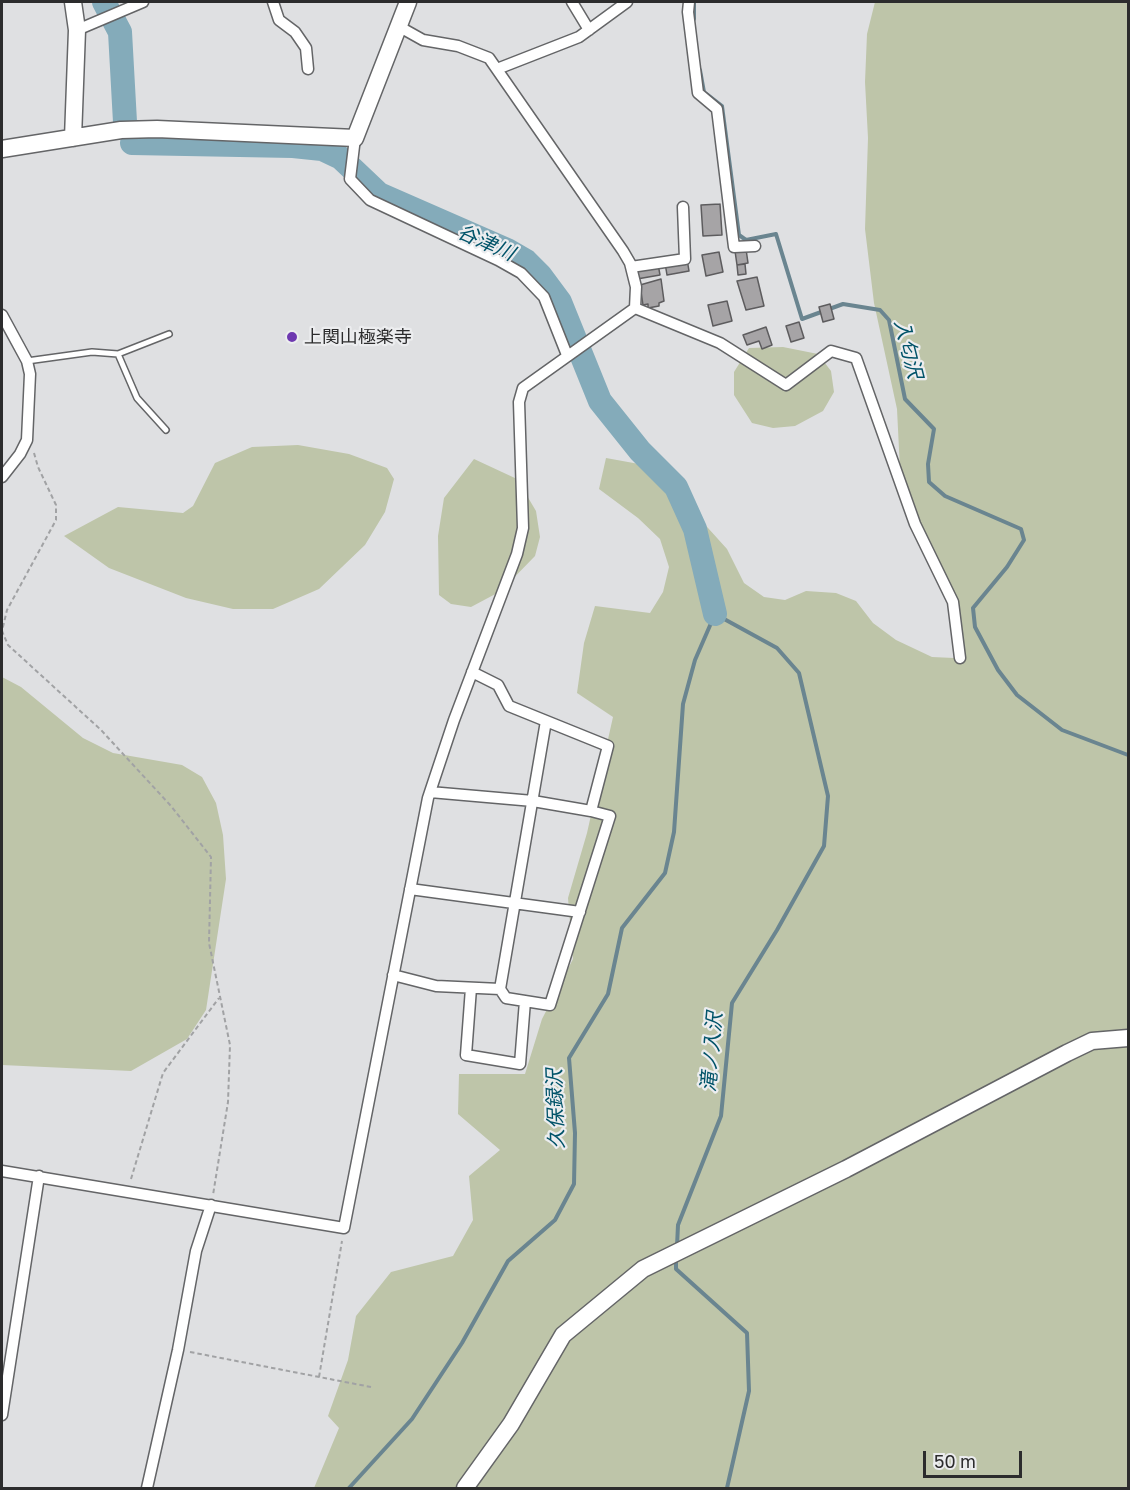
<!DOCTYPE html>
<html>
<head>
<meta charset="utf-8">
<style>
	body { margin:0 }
	#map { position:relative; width:1130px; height:1490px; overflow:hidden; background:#dfe0e2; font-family:"Golos Text",sans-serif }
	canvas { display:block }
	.frame { position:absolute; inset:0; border:3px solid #2c2c2d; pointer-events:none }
	.scale { position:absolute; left:923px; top:1451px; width:99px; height:27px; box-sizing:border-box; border:3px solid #2c2c2d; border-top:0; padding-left:8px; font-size:18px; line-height:21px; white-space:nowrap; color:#2c2c2d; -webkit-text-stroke:4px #ecedef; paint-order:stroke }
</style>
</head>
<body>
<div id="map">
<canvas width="1130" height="1490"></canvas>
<div class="frame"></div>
<div class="scale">50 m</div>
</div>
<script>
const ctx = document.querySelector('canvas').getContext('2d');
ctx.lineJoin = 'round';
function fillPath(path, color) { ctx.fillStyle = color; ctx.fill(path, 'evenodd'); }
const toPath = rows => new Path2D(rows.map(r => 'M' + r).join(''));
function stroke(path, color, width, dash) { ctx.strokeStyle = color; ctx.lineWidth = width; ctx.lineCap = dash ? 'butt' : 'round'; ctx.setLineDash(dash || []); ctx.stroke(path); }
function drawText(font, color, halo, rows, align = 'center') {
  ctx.font = font + ' "Golos Text","Noto Sans JP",sans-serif'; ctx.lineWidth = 4.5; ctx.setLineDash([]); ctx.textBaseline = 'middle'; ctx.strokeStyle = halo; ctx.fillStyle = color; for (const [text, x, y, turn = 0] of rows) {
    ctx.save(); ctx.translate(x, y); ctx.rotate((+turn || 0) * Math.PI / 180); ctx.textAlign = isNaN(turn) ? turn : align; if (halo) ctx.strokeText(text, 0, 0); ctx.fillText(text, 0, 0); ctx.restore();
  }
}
fillPath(toPath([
	[875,2,1128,2,1128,1488,314,1488,339,1428,328,1416,348,1360,356,1316,391,1272,453,1256,473,1220,469,1176,500,1150,458,1114,459,1074,525,1074,542,1019,573,959,568,898,587,833,613,717,577,693,584,643,595,606,650,613,663,592,669,567,660,539,638,518,599,489,606,458,639,464,671,487,727,549,744,583,764,597,785,600,806,591,836,593,856,601,873,623,896,640,932,657,954,658,950,609,908,520,901,490,897,409,874,303,865,229,868,138,865,82,867,34],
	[783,347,818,354,831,371,834,392,823,411,795,426,773,428,752,423,734,395,734,372,749,348],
	[298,445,349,454,387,468,394,479,385,512,365,545,319,589,273,609,233,609,186,598,109,568,64,536,118,507,183,513,193,506,215,463,252,447],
	[474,459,517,479,536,511,540,537,535,556,501,591,471,607,451,604,439,595,438,536,444,498],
	[2,677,21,687,83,738,113,753,182,765,202,777,216,803,223,835,226,879,206,1010,187,1039,131,1071,2,1065]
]), '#bec5a9');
stroke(toPath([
	[694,19,694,2],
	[700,70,704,92,722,106,739,235,746,240,776,234,802,319,843,304,880,310,889,320,905,399,934,429,928,464,929,482,945,496,1021,529,1024,540,1007,567,973,608,975,627,998,670,1017,695,1062,730,1128,755],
	[676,1257,676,1269,747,1333,749,1391,727,1488],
	[349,1488,412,1419,462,1343,508,1261,555,1220,574,1184,575,1133,569,1058,608,994,622,928,665,873,674,832,683,704,695,660,715,614,777,648,799,673,828,796,824,846,777,930,732,1003,721,1116,678,1225,677,1246]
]), '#6a8590', 4);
stroke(toPath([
	[104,2,120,32,125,122],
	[132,143,293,146,322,149,341,158,379,194,507,250,526,261,540,275,560,302,600,401,640,451,676,487,695,529,715,614]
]), '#84abba', 24);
const building = toPath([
	[720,204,722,235,703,236,701,205,720,204],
	[746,249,748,263,737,265,735,251,746,249],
	[719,252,723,272,706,276,702,255,719,252],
	[687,259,689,271,667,275,665,263,687,259],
	[658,264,660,275,637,279,635,268,658,264],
	[745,264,746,274,738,275,737,265,745,264],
	[757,277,764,306,746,310,737,281,757,277],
	[661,279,664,301,659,303,659,306,648,308,648,304,643,305,640,285,661,279],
	[727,301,732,321,713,326,708,305,727,301],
	[830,304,834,319,823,322,819,307,830,304],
	[799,322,804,338,791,342,786,326,799,322],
	[766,327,772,345,762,349,759,341,747,345,743,335,766,327]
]);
fillPath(building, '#a6a4a6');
stroke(building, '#5d5c5e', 1.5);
const lane = toPath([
	[118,354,137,398,166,430],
	[27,361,92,352,118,354,169,334]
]);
const street = toPath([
	[273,2,279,20,295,32,306,48,308,69],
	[572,2,589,30],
	[689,2,688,12,698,93,717,109,734,247,755,246],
	[77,30,143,2],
	[497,69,579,37,627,2],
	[355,138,350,179,370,200,498,260,521,273,544,297,567,355],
	[631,267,685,259,683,207],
	[635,308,720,343,786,385,831,351,856,358,915,524,953,602,960,658],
	[2,315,27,361,30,374,27,440,20,454,2,477],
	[430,792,533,801,591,811,608,746,509,706,498,685,472,672],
	[410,889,580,912],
	[393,975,436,986,500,989,546,721],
	[471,988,466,1055,520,1064,525,1001],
	[500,989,506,998,550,1005,610,816,591,811],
	[2,1171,344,1228,428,798,454,720,517,554,523,528,519,402,523,388,635,308,636,287,630,263,623,251,489,58,458,46,423,40,398,26],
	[2,1415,39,1176],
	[147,1488,178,1350,196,1251,211,1205]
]);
const secondary = toPath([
	[73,2,77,30,73,138],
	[2,149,121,130,157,129,355,138,408,2],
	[465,1488,511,1424,563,1335,643,1269,846,1169,1067,1053,1092,1041,1128,1038]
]);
stroke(lane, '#646567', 8);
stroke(street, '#646567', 13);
stroke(secondary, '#646567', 19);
stroke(toPath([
	[34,453,38,467,56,505,56,520,7,610,2,631,8,645,101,730,171,806,211,857,209,943,230,1045,228,1102,213,1195],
	[131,1179,163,1073,219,998],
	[190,1352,371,1387],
	[319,1377,342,1241]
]), '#a1a2a4', 2, [4.5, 3]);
stroke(lane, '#fff', 5);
stroke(street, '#fff', 10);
stroke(secondary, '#fff', 16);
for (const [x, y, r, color] of [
	[292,337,6,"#6e39b0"]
]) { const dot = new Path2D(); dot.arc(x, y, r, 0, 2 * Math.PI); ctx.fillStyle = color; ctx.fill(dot); stroke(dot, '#ecedef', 2); }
drawText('18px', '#2c2c2d', '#ecedef', [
	["上関山極楽寺",304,337]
], 'left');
drawText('italic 20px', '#005369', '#ecedef', [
	["谷津川",486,243,24],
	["入匂沢",908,349,76],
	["滝ノ入沢",712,1052,-85],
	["久保録沢",556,1109,-92]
]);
</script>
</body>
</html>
